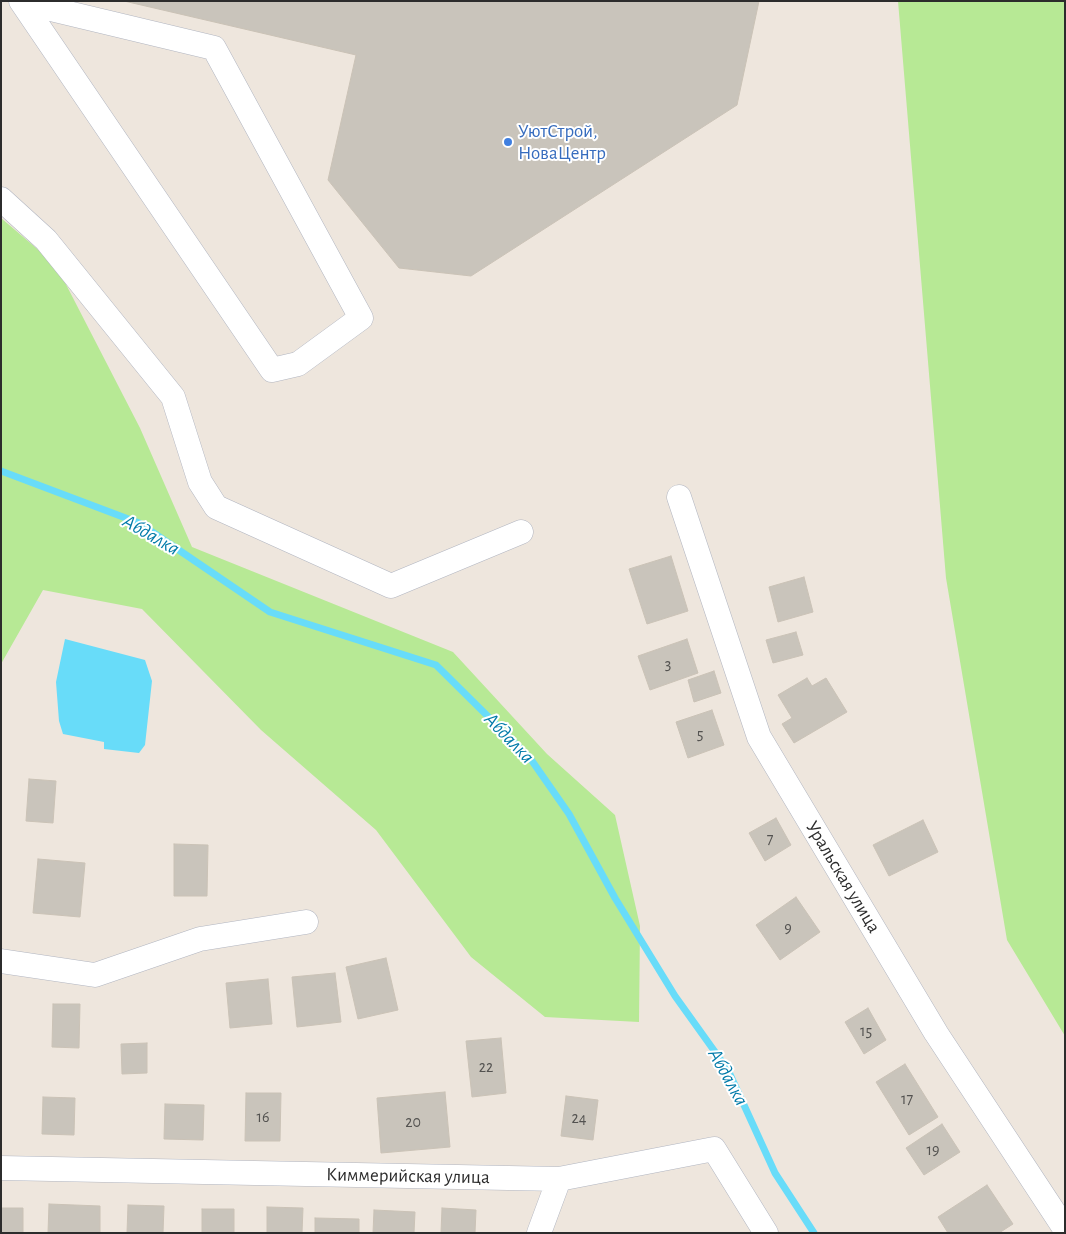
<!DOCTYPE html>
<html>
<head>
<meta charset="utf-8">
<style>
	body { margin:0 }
	#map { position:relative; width:1066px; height:1234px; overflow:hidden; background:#eee6dd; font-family:"Alegreya Sans",sans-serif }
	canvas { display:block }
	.frame { position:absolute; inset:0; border:2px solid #2c2c2c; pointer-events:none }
</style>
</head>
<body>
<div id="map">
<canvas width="1066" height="1234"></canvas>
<div class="frame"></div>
</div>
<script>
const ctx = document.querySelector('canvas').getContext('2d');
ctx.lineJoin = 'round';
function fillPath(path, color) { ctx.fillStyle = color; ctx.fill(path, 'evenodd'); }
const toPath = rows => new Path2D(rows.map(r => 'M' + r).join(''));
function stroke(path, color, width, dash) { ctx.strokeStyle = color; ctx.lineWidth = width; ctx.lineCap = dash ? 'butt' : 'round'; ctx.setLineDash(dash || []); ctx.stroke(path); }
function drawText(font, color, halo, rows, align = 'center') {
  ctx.font = font + ' "Alegreya Sans",sans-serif'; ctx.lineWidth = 4; ctx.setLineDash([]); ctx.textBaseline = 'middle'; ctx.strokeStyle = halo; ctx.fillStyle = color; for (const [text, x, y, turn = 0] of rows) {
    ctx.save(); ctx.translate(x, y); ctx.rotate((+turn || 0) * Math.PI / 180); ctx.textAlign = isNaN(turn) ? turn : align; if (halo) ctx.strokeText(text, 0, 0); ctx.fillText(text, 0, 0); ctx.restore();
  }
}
fillPath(toPath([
	[898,1,1065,1,1065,1036,1007,940,946,578],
	[1,218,56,265,140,428,192,547,453,652,547,754,615,815,640,926,639,1022,545,1017,471,957,376,830,261,730,142,609,43,590,1,664]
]), '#b7e995');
fillPath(toPath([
	[65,639,145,660,152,681,145,745,139,753,104,749,104,742,63,734,59,721,56,682]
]), '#68dcf9');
stroke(toPath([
	[1,471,139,523,270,612,436,665,530,758,569,814,615,898,675,996,728,1070,775,1173,814,1233]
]), '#68dcf9', 7);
const building = toPath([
	[124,1,759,1,737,105,471,276,399,268,328,180,356,55,124,1],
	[671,556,688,611,647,624,629,569,671,556],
	[804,577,813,612,778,622,769,587,804,577],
	[796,632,803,655,773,663,766,640,796,632],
	[687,639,698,673,650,690,638,656,687,639],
	[714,671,721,693,694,702,688,680,714,671],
	[807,678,812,686,826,678,847,712,794,743,782,724,792,718,778,695,807,678],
	[712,710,724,745,688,758,676,722,712,710],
	[29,779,56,781,53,823,26,821,29,779],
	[776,818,791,845,765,861,749,833,776,818],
	[923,820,938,852,889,876,873,845,923,820],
	[174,844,208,845,207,896,174,896,174,844],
	[38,859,85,863,80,917,33,913,38,859],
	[796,897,820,932,780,960,756,925,796,897],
	[386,958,398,1010,358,1019,346,967,386,958],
	[335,973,341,1022,297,1027,292,977,335,973],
	[268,979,272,1024,230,1028,226,983,268,979],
	[53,1004,80,1004,79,1048,52,1047,53,1004],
	[868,1008,886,1040,864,1054,845,1022,868,1008],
	[501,1038,506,1093,472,1097,466,1041,501,1038],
	[147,1043,147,1073,122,1074,121,1044,147,1043],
	[905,1064,938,1117,909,1135,876,1082,905,1064],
	[445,1092,450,1147,381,1153,377,1098,445,1092],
	[246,1093,281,1093,280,1141,245,1141,246,1093],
	[566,1096,598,1100,593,1140,561,1136,566,1096],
	[43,1097,75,1098,74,1135,42,1134,43,1097],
	[165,1104,204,1105,203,1140,164,1139,165,1104],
	[942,1124,960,1152,924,1175,906,1148,942,1124],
	[987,1185,1013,1224,999,1233,948,1233,938,1217,987,1185],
	[49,1204,100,1206,100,1233,48,1233,49,1204],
	[128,1205,164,1206,163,1233,127,1233,128,1205],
	[267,1207,303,1208,302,1233,267,1233,267,1207],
	[1,1208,23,1208,23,1233,1,1233,1,1208],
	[442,1208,476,1210,475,1233,441,1233,442,1208],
	[202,1209,234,1209,234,1233,202,1233,202,1209],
	[374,1210,415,1212,414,1233,373,1233,374,1210],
	[315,1218,359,1219,359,1233,315,1233,315,1218]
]);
fillPath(building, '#c9c4bb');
stroke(building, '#cac2b6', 1);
const minor = toPath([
	[21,1,272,370,298,364,361,318,214,48,22,2],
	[1,199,46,240,173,397,200,482,216,507,391,586,521,532],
	[679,497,759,737,936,1033,1065,1229],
	[1,961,95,975,200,939,306,922],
	[1,1168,559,1179,714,1149,766,1233],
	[539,1233,559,1179]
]);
stroke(minor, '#b1b5c0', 25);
stroke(minor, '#fff', 24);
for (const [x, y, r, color] of [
	[508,142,5,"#3f7fe0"]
]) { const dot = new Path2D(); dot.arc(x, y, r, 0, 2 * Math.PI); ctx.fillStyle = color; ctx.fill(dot); stroke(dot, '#fff', 2); }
drawText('16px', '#535250', null, [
	["3",668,664],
	["5",700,734],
	["7",770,839],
	["9",788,928],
	["15",866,1031],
	["22",486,1067],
	["17",907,1099],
	["16",263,1117],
	["24",579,1118],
	["20",413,1122],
	["19",933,1150]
]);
drawText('19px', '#366cbe', '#fff', [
	["УютСтрой,",518,131],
	["НоваЦентр",518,153]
], 'left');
drawText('19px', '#2c2c2c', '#fff', [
	["Уральская улица",843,877,59],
	["Киммерийская улица",408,1176,1]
]);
drawText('italic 20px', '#027ba9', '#fff', [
	["Абдалка",151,535,30],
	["Абдалка",509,738,46],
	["Абдалка",728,1077,61]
]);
</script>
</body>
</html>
